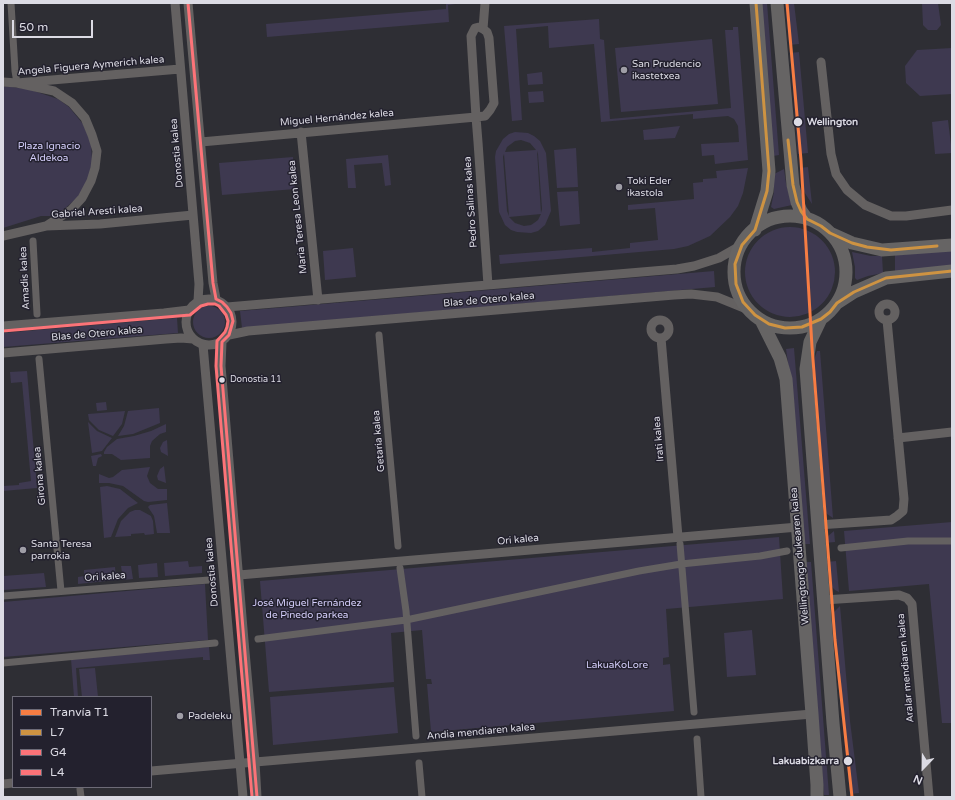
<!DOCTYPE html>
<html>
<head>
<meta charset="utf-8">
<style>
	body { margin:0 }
	#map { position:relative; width:955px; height:800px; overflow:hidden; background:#2e2e34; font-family:"Varela Round",sans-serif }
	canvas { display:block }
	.frame { position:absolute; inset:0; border:4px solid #dcdbe4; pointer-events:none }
	.legend { position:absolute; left:12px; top:696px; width:140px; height:92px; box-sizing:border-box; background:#23212e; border:1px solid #6d6b77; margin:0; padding:5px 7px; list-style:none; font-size:12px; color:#dcdbe4 }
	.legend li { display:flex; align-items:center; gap:8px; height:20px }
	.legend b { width:20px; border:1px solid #6d6b77 }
	.north { position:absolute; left:903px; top:748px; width:40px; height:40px; -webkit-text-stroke:3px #23212e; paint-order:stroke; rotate:203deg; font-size:11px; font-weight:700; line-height:16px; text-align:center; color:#dcdbe4 }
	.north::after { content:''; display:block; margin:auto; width:14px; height:18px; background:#dcdbe4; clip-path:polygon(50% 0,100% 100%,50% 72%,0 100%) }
	.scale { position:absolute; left:12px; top:20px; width:81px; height:18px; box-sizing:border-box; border:2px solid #dcdbe4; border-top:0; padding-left:5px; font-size:12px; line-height:14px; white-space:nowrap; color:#dcdbe4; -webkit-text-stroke:3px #23212e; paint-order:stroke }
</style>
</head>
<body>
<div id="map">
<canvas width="955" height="800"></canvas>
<div class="frame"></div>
<ul class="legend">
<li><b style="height:5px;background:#f77d43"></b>Tranvía T1</li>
<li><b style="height:5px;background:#ce9342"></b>L7</li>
<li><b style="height:5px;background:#fc7378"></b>G4</li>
<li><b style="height:5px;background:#fc7378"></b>L4</li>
</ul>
<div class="north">N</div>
<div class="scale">50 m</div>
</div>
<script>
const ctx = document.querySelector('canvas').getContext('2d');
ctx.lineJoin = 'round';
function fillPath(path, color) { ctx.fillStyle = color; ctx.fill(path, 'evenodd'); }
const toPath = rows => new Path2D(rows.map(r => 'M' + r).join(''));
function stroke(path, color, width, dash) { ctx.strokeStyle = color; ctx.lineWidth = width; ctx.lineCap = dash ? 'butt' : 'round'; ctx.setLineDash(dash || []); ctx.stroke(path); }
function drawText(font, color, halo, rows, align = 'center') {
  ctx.font = font + ' "Varela Round",sans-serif'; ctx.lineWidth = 3; ctx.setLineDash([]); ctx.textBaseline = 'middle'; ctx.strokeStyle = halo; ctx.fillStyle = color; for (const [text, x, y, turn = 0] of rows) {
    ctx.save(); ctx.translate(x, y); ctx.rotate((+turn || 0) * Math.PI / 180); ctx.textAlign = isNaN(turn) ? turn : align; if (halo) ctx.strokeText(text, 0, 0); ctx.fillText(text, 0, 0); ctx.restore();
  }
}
fillPath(toPath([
	[446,3,463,3,448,5,449,22,267,37,266,24,446,9],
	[760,3,767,3,779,155,773,156],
	[785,3,794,3,799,44,789,45],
	[922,3,938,3,941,25,937,30,928,30,923,25],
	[599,19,600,39,604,40,610,119,731,108,725,30,733,30,733,27,738,27,748,160,715,164,714,155,702,156,701,144,739,142,738,126,734,119,728,116,693,119,693,114,601,122,594,44,549,48,548,26,516,29,522,120,512,121,504,26],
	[712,39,718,104,621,112,615,48],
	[952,48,952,94,920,96,906,83,905,66,917,50],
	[799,52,808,153,798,154,790,53],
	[542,72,543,84,528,85,527,74],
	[3,86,28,89,58,99,69,107,83,124,91,143,92,160,92,167,85,186,77,198,56,216,41,216,3,228],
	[543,91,544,102,529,103,528,92],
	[948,120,952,153,935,154,932,122],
	[680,126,675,138,644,140,643,130],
	[515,132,528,133,534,136,540,141,546,153,551,211,545,225,538,231,531,233,517,232,511,230,505,225,499,212,495,157,496,151,503,139,509,134],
	[521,140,530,143,536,150,505,152,507,147,515,141],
	[537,151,538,154,542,209,541,213],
	[504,154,509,216,507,211,503,157],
	[541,214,538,220,534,223,531,225,524,226,515,223,509,217],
	[576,148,578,187,557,188,554,150],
	[388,155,391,185,385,186,382,163,354,165,356,188,348,188,346,159],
	[293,157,295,189,222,195,219,163],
	[808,167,812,204,801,187,800,168],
	[748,168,743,193,738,206,730,217,710,236,688,246,674,249,500,264,499,255,592,248,592,252,630,248,630,243,658,240,655,208,628,210,628,205,694,199,693,183,703,182,703,179,717,178,716,171],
	[784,169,786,183,792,205,774,209,771,207,774,192,774,174],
	[578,191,580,224,560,226,557,192],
	'745 272a45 45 0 1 1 90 0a45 45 0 1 1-90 0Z',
	[353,248,356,277,325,280,323,251],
	[952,250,952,267,895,272,895,255],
	[852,252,871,256,882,256,883,273,868,276,857,280,855,278,855,267],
	[714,271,715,287,242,328,240,311],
	'193 322a16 16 0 1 1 32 0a16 16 0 1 1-32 0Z',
	[177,318,178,333,3,347,3,333],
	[794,348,810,544,804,544,792,391,786,349],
	[817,351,820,351,833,518,827,514,822,507,812,366],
	[27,371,37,488,3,491,3,486,19,485,19,483,31,481,22,382,11,383,10,372],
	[106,402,107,410,97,411,96,403],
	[159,408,160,423,133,434,118,436,124,426,128,411],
	[125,411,122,424,113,436,99,430,89,420,88,414],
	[88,422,97,431,112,438,102,451,92,453],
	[166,424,166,432,160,434,152,441,150,446,150,458,121,460,112,454,104,454,104,452,107,447,117,439,134,436,151,431],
	[167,440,168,456,161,452,160,448,163,442],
	[101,454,102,456,98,458,96,466,93,466,91,456],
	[164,466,166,483,158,480,157,476,160,469],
	[150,467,147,476,150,483,158,489,167,489,167,500,148,502,144,501,123,486,109,483,99,483,99,474,109,478,113,477,122,470],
	[107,486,120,489,138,503,128,508,118,519,111,537,104,538,100,487],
	[167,503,170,533,157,533,154,516,148,507,150,505],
	[135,510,140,510,151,516,153,521,154,534,145,535,144,533,131,534,131,536,115,537,121,521,130,512],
	[952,522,952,723,942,723,929,584,849,591,844,531],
	[834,531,835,542,824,543,828,536],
	[779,537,783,599,666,609,669,657,663,658,663,665,670,664,674,711,431,732,427,684,432,684,431,679,426,679,422,630,391,633,394,682,269,692,260,581],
	[188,561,189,567,202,566,202,573,165,576,164,563],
	[836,561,839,592,835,590,830,585,827,562],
	[806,562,811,562,829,795,824,795],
	[157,563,158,577,139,578,138,565],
	[121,566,131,566,133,579,123,580],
	[115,567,116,580,78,584,78,577,84,576,84,570],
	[44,573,46,587,3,590,3,576],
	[205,584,208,640,3,657,3,602],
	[840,606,850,721,859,793,850,794,832,624,832,614],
	[752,630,756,675,727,677,724,633],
	[209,647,210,660,203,660,203,657,76,668,78,697,74,697,71,659],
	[95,668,98,697,82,697,79,669],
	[394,687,398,733,273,745,270,697]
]), '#3e3950');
stroke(toPath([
	[11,3,15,71,17,83],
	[33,241,37,314],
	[379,335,398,546],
	[39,359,61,591],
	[680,544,694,712],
	[841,548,908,541,952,541],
	[400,568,406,611,416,736],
	[3,596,209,580],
	[258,639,406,620,639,571,681,564,760,556,787,551],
	[3,663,215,643],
	[697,739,701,797],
	[419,763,422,797],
	[80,789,81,797]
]), '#646161', 7);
stroke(toPath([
	[175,3,199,284,198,301],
	[188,3,213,283,216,299],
	[483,29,485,3],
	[821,62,831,154,836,174,847,190,865,205,891,216,906,216,952,210],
	[3,82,17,83,180,69],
	[17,83,54,91,72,103,85,118,92,135,97,151,95,168,91,181,82,198,71,210,46,226],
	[301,132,318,300],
	[201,142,476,117,485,116,490,110,494,103,489,38,487,32,483,29,479,27,475,28,471,36,476,117,478,142,488,285],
	[3,236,46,226,100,224,193,215],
	'186 322a23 23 0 1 1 46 0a23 23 0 1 1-46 0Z',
	'879 312a8 8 0 1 1 16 0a8 8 0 1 1-16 0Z',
	[227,307,677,269,694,266,719,258,742,245],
	'651 329a9 9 0 1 1 18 0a9 9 0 1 1-18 0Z',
	[3,326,164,313,189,310],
	[229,335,248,331,674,295,691,294,717,297,749,310],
	[661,338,678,537],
	[222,342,221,366,244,641,255,762,257,797],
	[203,345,243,797],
	[3,353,166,339,181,338,193,339],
	[898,438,952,432],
	[818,525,891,520,897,516,903,511,904,499,887,320],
	[239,575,798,527],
	[824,600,899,595,907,598,912,604,929,797],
	[151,771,812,714],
	[3,784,13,783]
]), '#646161', 9);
stroke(toPath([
	[777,3,793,185,797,202,801,211,807,219],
	'734 272a56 56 0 1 1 112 0a56 56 0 1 1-112 0Z',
	[755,230,767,191,769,171,756,3],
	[832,234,852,243,882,250,952,245],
	[837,303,854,292,886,278,952,271],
	[821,319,810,342,806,369,833,723,840,797],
	[761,320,780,358,786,379,812,714,817,785,817,797]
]), '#666464', 13);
stroke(toPath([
	[756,3,769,171,767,191,755,230,742,245,735,264,736,284,743,302,755,315,769,324,785,328,802,327,821,319,830,312,837,303,854,292,886,278,952,271],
	[788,140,793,185,797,202,801,211,807,219,821,226,830,233,852,243,867,247,891,250,937,246]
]), '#ce9342', 3);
stroke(toPath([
	[188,3,213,283,216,299,222,302,227,307,231,313,233,321,229,335,222,342,221,366,257,797]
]), '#fc7378', 3);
stroke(toPath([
	[3,331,190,315,201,306,208,304,215,304,219,306,226,315,228,321,227,327,225,332,217,341,216,366,252,797]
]), '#fc7378', 3);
stroke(toPath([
	[787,3,801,160,812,347,835,640,852,797]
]), '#f77d43', 3);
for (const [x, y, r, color] of [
	[624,70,4,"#9f9ea6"],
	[798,122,5,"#dcdbe4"],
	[619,187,4,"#9f9ea6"],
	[222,380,3.5,"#dcdbe4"],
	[23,550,4,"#9f9ea6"],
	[180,716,4,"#9f9ea6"],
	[848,761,5,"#dcdbe4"]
]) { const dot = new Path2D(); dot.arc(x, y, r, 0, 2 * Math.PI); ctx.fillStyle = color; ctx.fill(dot); stroke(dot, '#23212e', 1.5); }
drawText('9px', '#dcdbe4', '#23212e', [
	["Donostia 11",230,380]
], 'left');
drawText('10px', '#dcdbe4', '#23212e', [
	["San Prudencio",632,64],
	["ikastetxea",632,76],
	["Toki Eder",627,181],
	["ikastola",627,193],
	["Santa Teresa",31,544],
	["parrokia",31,556],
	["Padeleku",188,716]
], 'left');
drawText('10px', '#dcdbe4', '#23212e', [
	["Angela Figuera Aymerich kalea",91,66,-5],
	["Miguel Hernández kalea",337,118,-5],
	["Donostia kalea",177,153,-95],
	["Pedro Salinas kalea",471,202,-94],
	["Gabriel Aresti kalea",97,212,-4],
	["Maria Teresa Leon kalea",298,217,-96],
	["Amadis kalea",25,278,-93],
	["Blas de Otero kalea",489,300,-5],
	["Blas de Otero kalea",97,334,-5],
	["Irati kalea",659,439,-95],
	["Getaria kalea",379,441,-95],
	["Girona kalea",40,476,-95],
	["Ori kalea",518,540,-5],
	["Wellingtongo dukearen kalea",800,556,-95],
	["Donostia kalea",212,572,-95],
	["Ori kalea",105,577,-4],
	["Aralar mendiaren kalea",906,668,-95],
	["Andia mendiaren kalea",481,732,-5]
]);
drawText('bold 10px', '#dcdbe4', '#23212e', [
	["Wellington",807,122],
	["Lakuabizkarra",839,761,"right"]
], 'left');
drawText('10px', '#d4cefa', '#23212e', [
	["Plaza Ignacio",49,146],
	["Aldekoa",49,158],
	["José Miguel Fernández",307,603],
	["de Pinedo parkea",307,615],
	["LakuaKoLore",617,665]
]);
</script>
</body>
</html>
